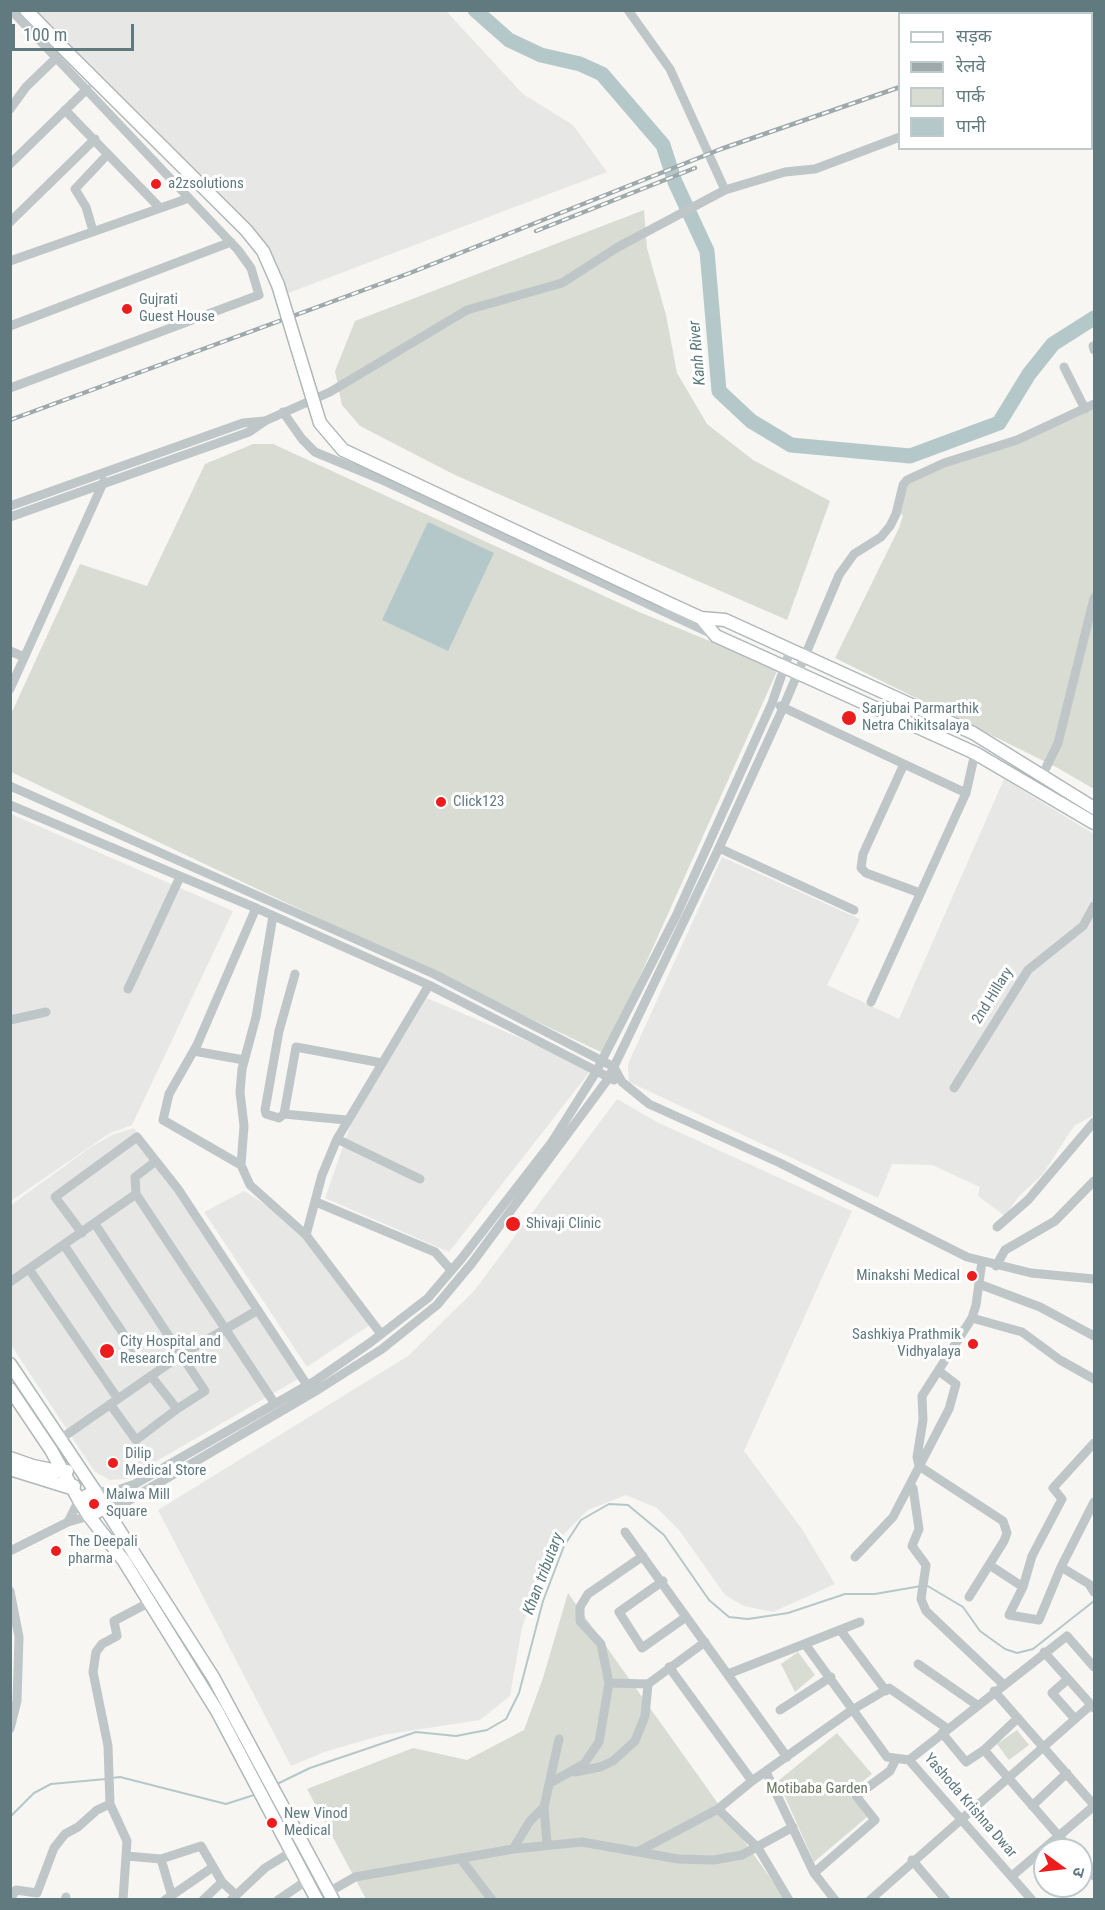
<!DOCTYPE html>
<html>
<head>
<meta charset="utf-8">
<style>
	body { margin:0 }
	#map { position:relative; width:1105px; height:1910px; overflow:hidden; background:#f7f6f3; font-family:"Roboto Condensed","Noto Sans Devanagari",sans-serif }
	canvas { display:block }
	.frame { position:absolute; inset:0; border:12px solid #607a80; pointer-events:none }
	.legend { position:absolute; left:898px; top:12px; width:195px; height:138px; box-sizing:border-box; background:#fff; border:2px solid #bfcacc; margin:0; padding:8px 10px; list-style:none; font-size:18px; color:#607a80 }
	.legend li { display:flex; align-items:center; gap:12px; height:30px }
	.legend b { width:30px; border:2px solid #bfcacc }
	.north { position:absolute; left:1033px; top:1838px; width:60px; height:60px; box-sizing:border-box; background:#fff; border:2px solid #bfcacc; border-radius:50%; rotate:105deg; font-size:16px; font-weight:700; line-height:24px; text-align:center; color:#607a80 }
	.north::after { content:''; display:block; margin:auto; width:21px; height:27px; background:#ed1d1d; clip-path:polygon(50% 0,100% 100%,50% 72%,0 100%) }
	.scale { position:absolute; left:12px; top:24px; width:122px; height:27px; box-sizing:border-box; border:3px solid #607a80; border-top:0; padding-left:8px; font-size:18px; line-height:21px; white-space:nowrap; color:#607a80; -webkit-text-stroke:4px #fff; paint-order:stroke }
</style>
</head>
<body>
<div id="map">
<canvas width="1105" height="1910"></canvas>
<div class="frame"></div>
<ul class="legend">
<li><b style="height:8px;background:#fff"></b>सड़क</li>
<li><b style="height:8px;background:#9ea9ac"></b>रेलवे</li>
<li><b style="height:16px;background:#d8dcd2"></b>पार्क</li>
<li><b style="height:16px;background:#b5c8c9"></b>पानी</li>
</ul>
<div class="north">उ</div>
<div class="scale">100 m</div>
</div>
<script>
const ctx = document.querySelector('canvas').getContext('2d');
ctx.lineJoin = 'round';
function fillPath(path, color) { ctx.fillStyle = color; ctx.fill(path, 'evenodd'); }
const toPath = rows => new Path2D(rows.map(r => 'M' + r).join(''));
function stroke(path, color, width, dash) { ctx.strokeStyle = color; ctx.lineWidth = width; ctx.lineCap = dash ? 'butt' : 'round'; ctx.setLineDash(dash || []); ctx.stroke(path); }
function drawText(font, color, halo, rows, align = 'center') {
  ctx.font = font + ' "Roboto Condensed",sans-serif'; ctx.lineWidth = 6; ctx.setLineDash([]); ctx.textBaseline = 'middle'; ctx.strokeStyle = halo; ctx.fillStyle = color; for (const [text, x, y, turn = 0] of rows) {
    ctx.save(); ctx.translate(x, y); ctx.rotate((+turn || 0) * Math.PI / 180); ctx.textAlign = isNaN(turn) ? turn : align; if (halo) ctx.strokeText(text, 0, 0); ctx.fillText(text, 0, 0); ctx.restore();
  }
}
fillPath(toPath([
	[34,11,446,11,523,94,573,125,607,172,283,295,275,268],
	[1004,779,1094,834,1094,1115,1074,1126,1043,1174,1019,1196,1005,1216,978,1196,980,1187,932,1165,892,1164,878,1198,629,1082,628,1064,722,857,860,919,827,985,899,1019],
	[11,814,233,911,132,1125,110,1133,11,1201],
	[427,998,592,1069,449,1252,325,1198,352,1121],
	[617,1099,659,1123,852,1211,744,1451,802,1529,835,1584,773,1612,744,1606,725,1595,679,1530,657,1508,626,1495,588,1510,549,1549,522,1628,510,1696,480,1720,383,1735,324,1752,291,1766,158,1510,408,1356,474,1291],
	[134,1128,298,1379,126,1479,110,1480,95,1472,11,1345,11,1205,91,1147,112,1135],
	[244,1191,303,1229,370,1325,307,1367,204,1212]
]), '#e7e8e6');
fillPath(toPath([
	[644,210,647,248,666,315,677,373,707,424,753,460,830,501,787,620,455,475,360,426,342,405,335,371,355,321],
	[1094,403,1094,789,1056,767,835,658,899,528,903,516,898,510,907,478,992,448],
	[253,444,273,444,639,612,778,669,605,1054,11,772,11,714,80,564,147,586,205,464],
	[568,1593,707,1788,785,1899,366,1899,307,1789,413,1748,467,1760,524,1730,543,1678],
	[798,1652,815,1675,795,1692,781,1664],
	[1017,1730,1029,1745,1009,1760,997,1744],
	[837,1733,872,1774,848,1793,867,1817,814,1862,778,1781]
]), '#d8dcd2');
fillPath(toPath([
	[428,522,494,553,448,651,382,620]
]), '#b5c8c9');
stroke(toPath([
	[926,1585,963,1607,980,1631,1005,1649,1017,1653,1033,1649,1094,1601],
	[112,1778,120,1777,226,1804,257,1794],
	[275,1785,310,1768,416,1732,456,1736,487,1730,506,1719,519,1693,543,1601,564,1546,581,1520,609,1504,628,1505,664,1535,709,1600,729,1617,748,1619,788,1613,845,1594,875,1594,921,1586],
	[10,1817,34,1793,51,1784,106,1779]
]), '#b5c8c9', 2);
stroke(toPath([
	[475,10,509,40,541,55,580,64,602,74,663,145,675,182,707,251,719,391,751,421,791,445,910,456,999,423,1029,374,1053,344,1094,318]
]), '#b5c8c9', 15);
const major = toPath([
	[26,10,60,45],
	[666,602,701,618,725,620,973,733,1094,808],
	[701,618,716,636,975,753,1094,823],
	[10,1364,95,1491,105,1508,89,1516,79,1500,95,1491],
	[10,1389,51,1450,79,1500],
	[10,1458,33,1466,62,1472,67,1471],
	[10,1469,71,1488,74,1486],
	[105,1508,213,1677,333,1900],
	[89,1516,124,1561,217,1711,317,1900]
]);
stroke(major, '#b0b8ba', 15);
stroke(toPath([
	[628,10,670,69,725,190],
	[1092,64,1094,63],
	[10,109,26,87,57,57],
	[65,110,160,208],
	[10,164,87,89],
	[10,222,95,139],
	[93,231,86,207,75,189,108,154],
	[10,261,189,198],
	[10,326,231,242],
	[1093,346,1094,350],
	[1064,367,1085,409],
	[10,388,259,295,251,268,238,250,11,10],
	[283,412,302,439,315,452,380,479,714,635],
	[10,506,243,423,264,421],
	[10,517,249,432,265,421,330,392,467,310,562,283,618,247,725,190,785,172,815,169,900,137],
	[10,651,24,657],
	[10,689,104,481],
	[780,706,966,793],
	[904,764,863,854,861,868,866,873,920,893],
	[1043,774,1058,743,1094,598],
	[10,786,434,974,614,1067,622,1082,649,1104,780,1163,967,1257,1031,1273,1094,1279],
	[10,805,256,908,429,985,614,1080],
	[719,848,854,910],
	[273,916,256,1017,242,1069,240,1092,244,1126,241,1165,250,1185,306,1235,381,1334],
	[128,989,180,877],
	[871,1002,966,793,975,753],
	[10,1020,46,1012],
	[194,1051,244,1060],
	[954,1088,1028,970,1083,926,1094,906],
	[284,1114,279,1118,266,1114,265,1110,279,1031,295,974],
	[346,1120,284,1114,296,1047,382,1063],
	[337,1139,420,1179],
	[156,1161,135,1177,136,1194,275,1404],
	[241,1165,163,1120,169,1094,197,1045,256,908],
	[316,1202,435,1252,451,1270],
	[95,1224,205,1391,177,1409,136,1440,110,1404],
	[997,1227,1028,1200,1094,1122],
	[82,1233,55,1197,137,1137,178,1189,307,1385],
	[306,1235,322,1175,337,1139,429,985],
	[64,1245,133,1348],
	[996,1266,1005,1250,1055,1221,1094,1181],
	[29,1269,118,1399],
	[10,1282,136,1194],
	[979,1284,1040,1307,1094,1336],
	[972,1318,1022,1332,1060,1360,1094,1379],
	[151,1376,177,1409],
	[59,1440,181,1355,258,1310],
	[1094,1443,1053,1488,1062,1499,1032,1556,1023,1587,1009,1615,1039,1620,1061,1567,1094,1502],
	[910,1486,913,1488,919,1529,912,1546,926,1565,921,1599,926,1611,1003,1684],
	[95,1491,112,1492,135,1484,315,1381,371,1342,428,1298,462,1258,552,1142,596,1072,676,916,772,703,790,651],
	[105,1508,121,1505,319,1389,382,1349,437,1305,472,1263,608,1079,719,848,783,708,839,575,854,554,881,537,890,526,896,514,903,485,907,480,944,463,1017,440,1094,404],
	[68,1522,79,1500],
	[625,1532,787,1757],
	[10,1551,68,1522,89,1516],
	[855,1557,893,1517,949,1409,956,1384,940,1372],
	[991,1566,1023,1587],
	[1061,1567,1089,1584,1094,1592],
	[663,1581,619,1612,642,1648,686,1617],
	[10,1591,19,1637,17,1701,10,1729],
	[969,1597,1004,1541,1007,1533,1003,1521,919,1466,917,1457,923,1420,922,1396,972,1318,976,1305,982,1261],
	[841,1631,886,1691],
	[805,1644,887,1757,909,1760,1067,1636,1094,1667],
	[1044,1652,1094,1708],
	[918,1664,977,1705],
	[669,1667,752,1781],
	[728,1674,860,1622],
	[1068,1679,1052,1693,1075,1719],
	[609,1683,601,1644,580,1621,580,1607,588,1594,643,1556],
	[994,1691,1094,1805],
	[780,1710,831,1677],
	[942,1733,966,1762,984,1750,1018,1718],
	[984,1750,1071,1850],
	[909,1760,1032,1900],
	[575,1772,600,1767,613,1761,635,1741,645,1716,648,1684],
	[766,1772,814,1873,835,1900],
	[550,1783,584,1764,599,1742,609,1683,648,1684,705,1642],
	[1032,1806,1067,1773],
	[718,1809,758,1848,789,1900],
	[547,1844,544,1807,559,1739],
	[513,1849,582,1842,678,1859,714,1860,742,1855,793,1827],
	[639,1851,718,1809,752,1781,852,1710,889,1688,948,1729],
	[126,1856,161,1859,201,1846,222,1882,235,1894],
	[460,1858,492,1900],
	[161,1859,171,1893],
	[912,1860,946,1900],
	[1081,1861,1094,1876],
	[814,1873,875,1820,856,1796,890,1771,896,1759],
	[1012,1876,1094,1806],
	[329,1892,355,1877,513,1849,530,1821,544,1807],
	[10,1899,16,1890,37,1893,54,1848,65,1834,78,1827,97,1810,110,1804],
	[65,1900,66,1897],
	[123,1900,127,1841,110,1804,108,1746,93,1672,96,1652,102,1644,117,1636,114,1621,150,1602],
	[165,1900,213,1867],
	[203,1900,222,1882],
	[231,1900,265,1868,291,1852],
	[278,1900,306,1881],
	[870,1900,1091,1705]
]), '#bfc6c8', 9);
stroke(major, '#fff', 12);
const rail = toPath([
	[1092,27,1094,26],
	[536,231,695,168],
	[10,420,410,273,721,149,900,87]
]);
stroke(rail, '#9ea9ac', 4.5);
stroke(rail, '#fff', 2, [7]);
const majorBridge = toPath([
	[60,45,246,230,263,251,278,285,320,423,343,450,666,602]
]);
stroke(majorBridge, '#b0b8ba', 15, []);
stroke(majorBridge, '#fff', 12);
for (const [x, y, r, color] of [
	[156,184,6,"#ed1d1d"],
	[127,309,6,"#ed1d1d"],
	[849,718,8,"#ed1d1d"],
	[441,802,6,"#ed1d1d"],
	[513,1224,8,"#ed1d1d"],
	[972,1276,6,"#ed1d1d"],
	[973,1344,6,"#ed1d1d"],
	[107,1351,8,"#ed1d1d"],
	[113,1463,6,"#ed1d1d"],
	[94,1504,6,"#ed1d1d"],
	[56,1551,6,"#ed1d1d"],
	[272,1823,6,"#ed1d1d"]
]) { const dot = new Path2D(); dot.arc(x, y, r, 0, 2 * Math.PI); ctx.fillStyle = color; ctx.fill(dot); stroke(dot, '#fff', 2); }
drawText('15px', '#607a80', '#fff', [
	["a2zsolutions",168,184],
	["Gujrati",139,300],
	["Guest House",139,317],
	["Sarjubai Parmarthik",862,709],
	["Netra Chikitsalaya",862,726],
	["Click123",453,802],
	["Shivaji Clinic",526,1224],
	["Minakshi Medical",960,1276,"right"],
	["Sashkiya Prathmik",961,1335,"right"],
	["Vidhyalaya",961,1352,"right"],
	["City Hospital and",120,1342],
	["Research Centre",120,1359],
	["Dilip",125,1454],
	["Medical Store",125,1471],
	["Malwa Mill",106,1495],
	["Square",106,1512],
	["The Deepali",68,1542],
	["pharma",68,1559],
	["New Vinod",284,1814],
	["Medical",284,1831]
], 'left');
drawText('15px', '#607a80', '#fff', [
	["2nd Hillary",993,996,-58],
	["Yashoda Krishna Dwar",970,1806,49]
]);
drawText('15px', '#69785f', '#fff', [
	["Motibaba Garden",817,1789]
]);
drawText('italic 16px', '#5a7a7c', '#fff', [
	["Kanh River",698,353,-95],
	["Khan tributary",544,1574,-69]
]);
</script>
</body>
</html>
